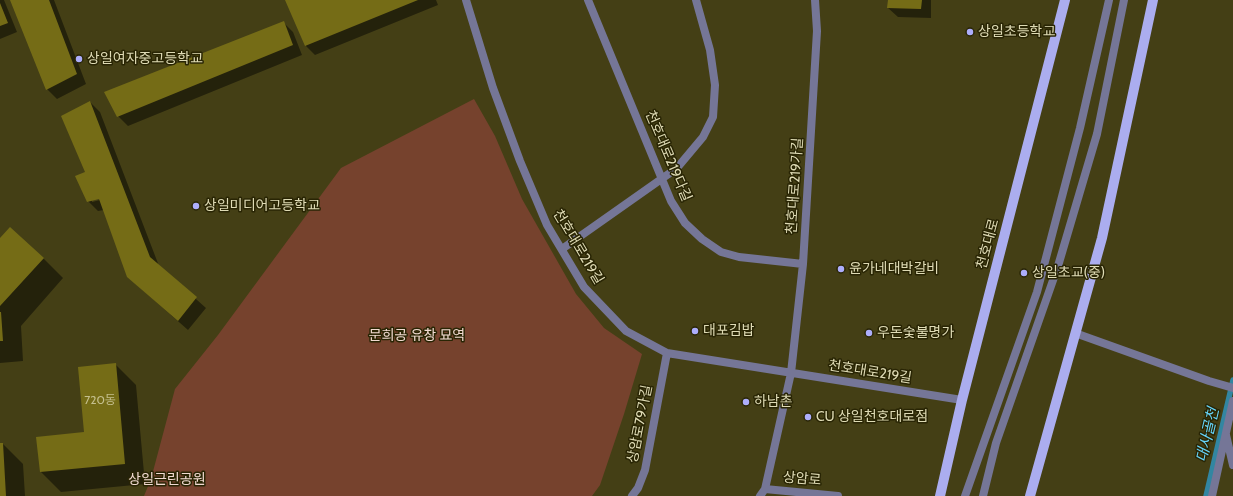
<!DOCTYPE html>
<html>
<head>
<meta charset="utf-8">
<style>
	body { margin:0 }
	canvas { display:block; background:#443f15 }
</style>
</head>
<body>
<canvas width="1233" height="496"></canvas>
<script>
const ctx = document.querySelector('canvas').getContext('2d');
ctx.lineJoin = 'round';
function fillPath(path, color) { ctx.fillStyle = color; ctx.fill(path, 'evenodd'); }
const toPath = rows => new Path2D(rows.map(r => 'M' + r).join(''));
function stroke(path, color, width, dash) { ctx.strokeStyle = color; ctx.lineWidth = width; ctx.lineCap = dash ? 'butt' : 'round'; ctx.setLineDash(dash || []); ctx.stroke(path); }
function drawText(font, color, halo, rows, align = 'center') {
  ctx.font = font + ' Cabin,"Noto Sans KR",sans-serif'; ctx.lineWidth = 3; ctx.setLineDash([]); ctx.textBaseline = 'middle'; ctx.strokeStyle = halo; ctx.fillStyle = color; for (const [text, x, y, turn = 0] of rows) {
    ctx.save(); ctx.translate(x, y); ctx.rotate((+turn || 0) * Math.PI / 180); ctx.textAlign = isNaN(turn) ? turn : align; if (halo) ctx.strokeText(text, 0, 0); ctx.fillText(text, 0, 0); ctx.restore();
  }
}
fillPath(toPath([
	[474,99,495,136,522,199,576,294,604,328,642,354,624,414,600,485,592,496,144,496,151,479,175,389,218,335,341,168]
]), '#76422d');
fillPath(toPath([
	[0,0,4,0,17,32,0,39],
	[11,0,54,0,86,84,57,99,47,89],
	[286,0,436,0,438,5,315,55,306,46],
	[889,0,931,0,931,18,898,17,888,8],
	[283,22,293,32,302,55,128,126,118,116],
	[90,102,100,112,159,266,206,308,188,330,138,286,104,210,98,211,88,201,86,173],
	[103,197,104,199,92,202,92,200],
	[0,239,43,258,63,278,21,326,23,361,0,363],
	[115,364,136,385,145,484,61,492,41,472,37,438,85,433],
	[0,444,3,444,23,464,25,496,0,496]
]), '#0007');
stroke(toPath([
	[1206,496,1233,380]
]), '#3286a1', 5.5);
fillPath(toPath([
	[10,0,49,0,77,74,46,90],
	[285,0,418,0,305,46],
	[888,0,922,0,921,9,887,8],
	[0,3,8,23,0,26],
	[284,21,293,45,117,117,104,92],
	[90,101,150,257,197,297,178,321,127,277,99,199,87,202,75,176,85,172,61,116],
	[10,227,44,258,0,306,0,238],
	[0,312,1,312,3,341,0,341],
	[116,363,125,464,40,472,36,437,84,432,78,367],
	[0,443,3,443,6,496,0,496]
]), '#756c16');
stroke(toPath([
	[965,496,1037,292,1080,128,1109,0],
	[983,496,996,443,1058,266,1097,134,1124,0]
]), '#757697', 8);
stroke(toPath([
	[1226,435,1233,465],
	[1212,496,1233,401]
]), '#757697', 8);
stroke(toPath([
	[466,0,493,88,520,161,547,225,584,287,626,331,667,353,962,400],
	[588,0,671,201,685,223,702,239,721,252,739,257,803,264],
	[562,249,677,168,703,137,713,117,715,85,710,50,696,0],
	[765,489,838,496],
	[632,496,638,488,645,470,667,353],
	[760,496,765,489,791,373,803,264,817,31,815,0]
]), '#757697', 8);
stroke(toPath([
	[1075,333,1209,381,1233,388]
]), '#757697', 8);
stroke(toPath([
	[940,496,962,400,1065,0],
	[1030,496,1102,238,1153,0]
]), '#abadef', 10);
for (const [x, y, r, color] of [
	[970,32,4,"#adaefb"],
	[79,59,4,"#adaefb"],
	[196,206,4,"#adaefb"],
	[841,269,4,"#adaefb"],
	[1024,273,4,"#adaefb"],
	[695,331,4,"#adaefb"],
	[869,333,4,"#adaefb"],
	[746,402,4,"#adaefb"],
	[808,417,4,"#adaefb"]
]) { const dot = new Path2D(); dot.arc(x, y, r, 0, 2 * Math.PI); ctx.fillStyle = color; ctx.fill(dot); stroke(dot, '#292504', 1.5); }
drawText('12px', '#c4bf8d', null, [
	["720동",100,400]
]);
drawText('14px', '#dfdbb5', '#292504', [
	["상일초등학교",978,32],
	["상일여자중고등학교",87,59],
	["상일미디어고등학교",204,206],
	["윤가네대박갈비",849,269],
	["상일초교(중)",1032,273],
	["대포김밥",703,331],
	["우돈숯불명가",877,333],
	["하남촌",754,402],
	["CU 상일천호대로점",816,417]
], 'left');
drawText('14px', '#dfdbb5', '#292504', [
	["천호대로219다길",668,156,67],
	["천호대로219가길",795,186,-86],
	["천호대로",988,244,-75],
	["천호대로219길",578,247,59],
	["천호대로219길",870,372,9],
	["상암로79가길",640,424,-79],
	["상암로",802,479,5]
]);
drawText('14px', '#f1dad1', '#292504', [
	["문희공 유창 묘역",417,336],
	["상일근린공원",167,480]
]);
drawText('italic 15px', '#66d5fa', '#292504', [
	["대사골천",1208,435,-77]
]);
</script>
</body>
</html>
